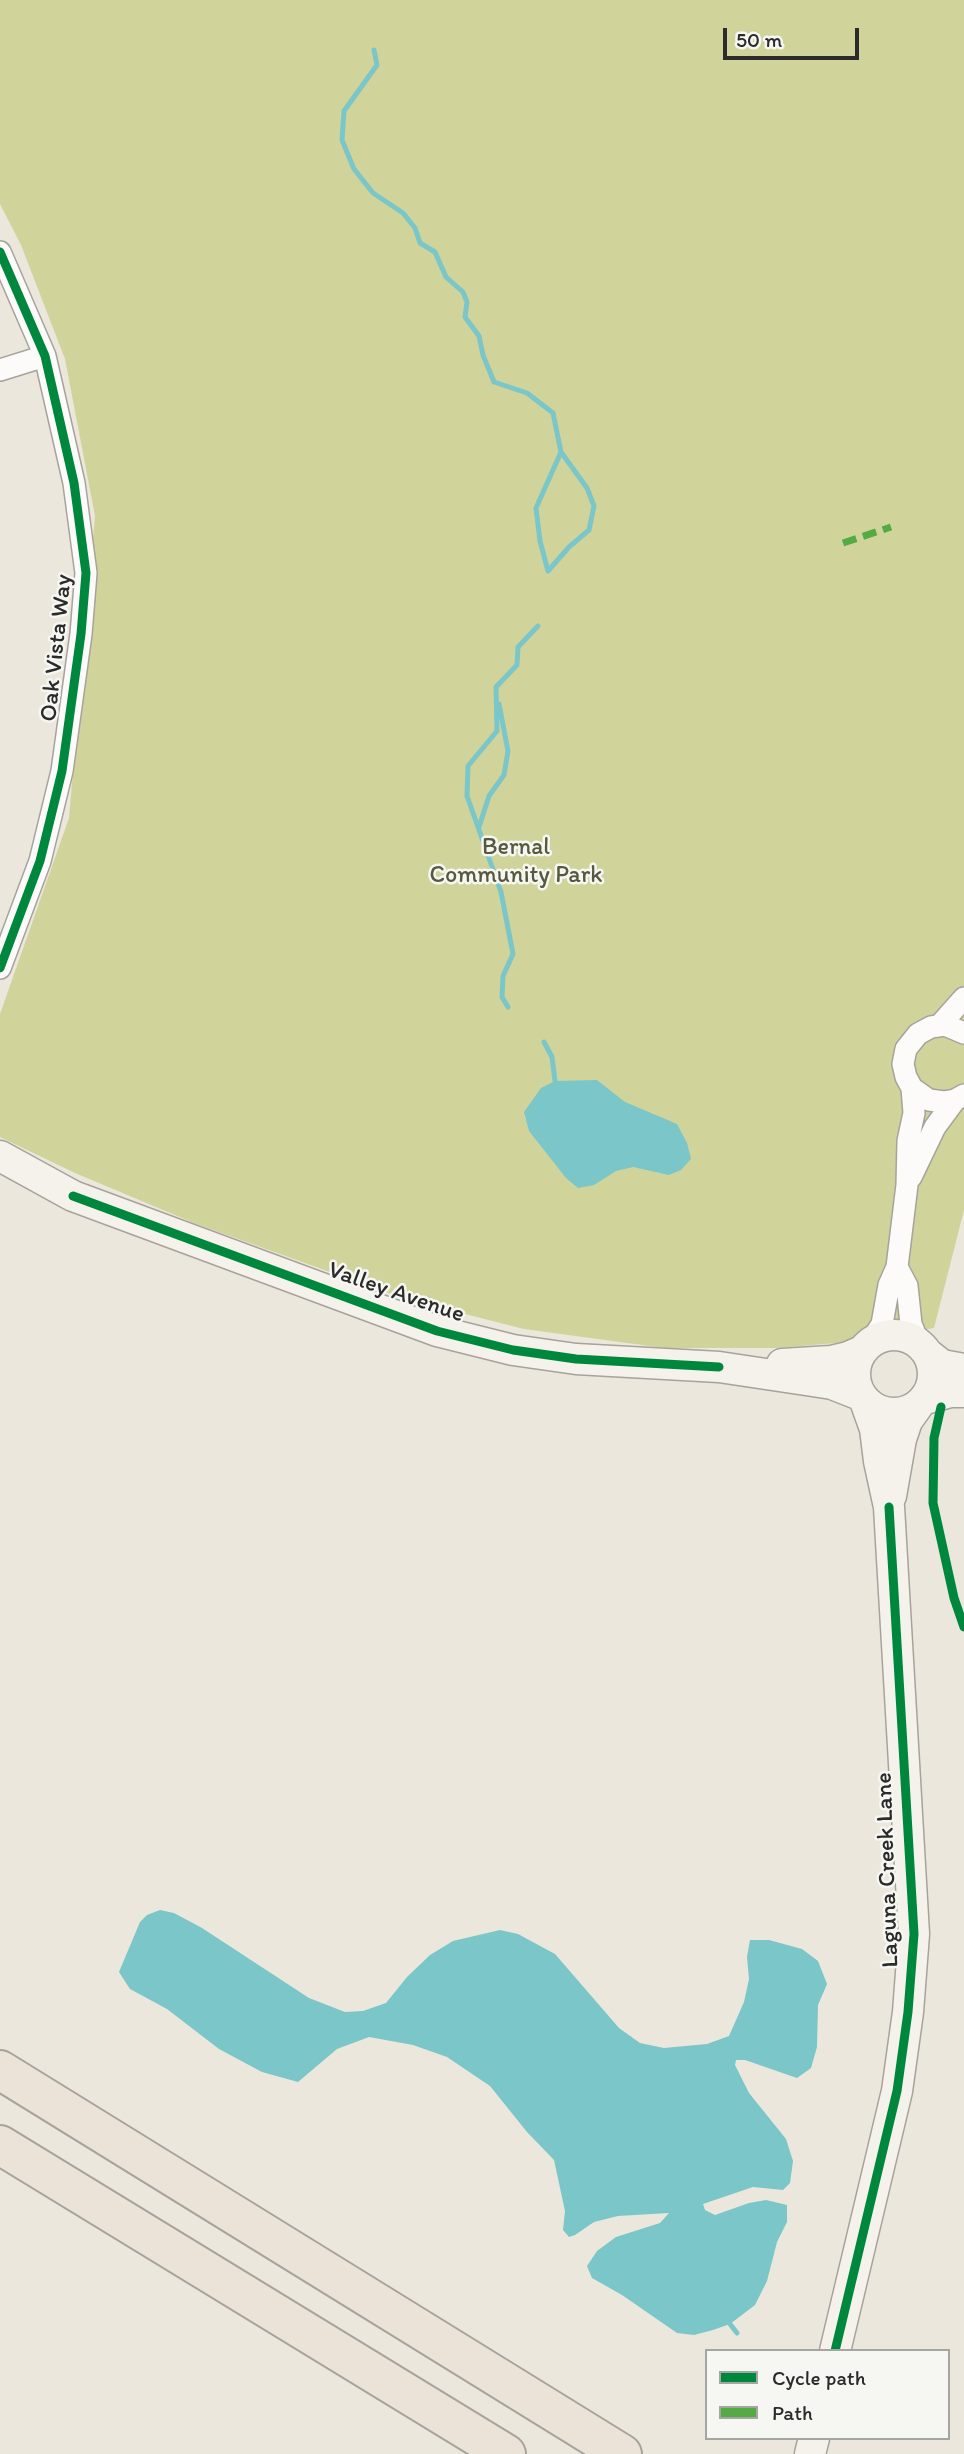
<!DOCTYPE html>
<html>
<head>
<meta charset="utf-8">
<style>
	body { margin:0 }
	#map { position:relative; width:964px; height:2454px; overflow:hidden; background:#ebe7dc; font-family:Itim,sans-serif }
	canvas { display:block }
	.legend { position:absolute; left:705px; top:2349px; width:245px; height:91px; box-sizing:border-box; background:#f6f6f2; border:2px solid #a5a5a2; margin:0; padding:9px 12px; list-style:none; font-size:21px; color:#2b2b2b }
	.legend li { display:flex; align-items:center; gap:14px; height:35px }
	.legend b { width:35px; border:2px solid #a5a5a2 }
	.scale { position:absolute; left:723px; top:28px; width:136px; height:32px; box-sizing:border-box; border:4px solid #2b2b2b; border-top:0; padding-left:9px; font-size:21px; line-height:24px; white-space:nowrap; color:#2b2b2b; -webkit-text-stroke:5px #f6f6f2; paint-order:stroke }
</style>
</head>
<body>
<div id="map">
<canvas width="964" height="2454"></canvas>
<ul class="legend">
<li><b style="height:9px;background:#00873e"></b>Cycle path</li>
<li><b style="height:9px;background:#54ab44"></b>Path</li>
</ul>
<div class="scale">50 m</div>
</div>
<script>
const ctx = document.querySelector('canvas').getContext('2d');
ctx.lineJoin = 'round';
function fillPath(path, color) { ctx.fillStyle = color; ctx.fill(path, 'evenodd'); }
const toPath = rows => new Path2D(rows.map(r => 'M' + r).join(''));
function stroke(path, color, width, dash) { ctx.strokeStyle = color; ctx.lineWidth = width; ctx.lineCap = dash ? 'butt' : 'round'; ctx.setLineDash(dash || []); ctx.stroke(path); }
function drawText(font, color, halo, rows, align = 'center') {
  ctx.font = font + ' Itim,sans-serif'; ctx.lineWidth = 5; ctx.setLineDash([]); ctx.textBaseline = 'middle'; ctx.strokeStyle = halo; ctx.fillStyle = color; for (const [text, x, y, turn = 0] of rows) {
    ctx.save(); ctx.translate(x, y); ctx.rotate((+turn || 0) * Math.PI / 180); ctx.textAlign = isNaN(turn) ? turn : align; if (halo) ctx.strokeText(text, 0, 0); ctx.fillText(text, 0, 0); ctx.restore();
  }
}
fillPath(toPath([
	[0,0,964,0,964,1210,934,1328,848,1342,777,1348,664,1348,524,1329,402,1298,194,1223,75,1173,0,1137,0,1014,69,818,95,516,65,359,21,245,0,204]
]), '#d0d49b');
fillPath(toPath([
	[597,1080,625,1102,677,1124,687,1143,691,1159,681,1170,669,1175,633,1167,616,1171,594,1185,578,1188,566,1178,529,1131,524,1112,541,1088,555,1081],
	[160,1910,174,1913,202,1928,309,1998,345,2012,363,2011,386,2003,407,1977,430,1955,453,1941,500,1930,518,1934,555,1954,619,2028,640,2043,664,2048,707,2044,729,2036,744,2002,749,1979,747,1957,750,1940,769,1940,802,1949,818,1961,827,1984,818,2005,817,2047,811,2068,797,2078,745,2060,736,2060,735,2065,749,2093,786,2139,793,2161,790,2183,783,2190,753,2187,703,2204,705,2210,715,2215,749,2203,766,2200,787,2205,787,2222,777,2242,767,2281,755,2305,730,2324,713,2330,694,2335,677,2333,622,2295,592,2278,587,2266,597,2251,616,2237,660,2223,669,2213,618,2216,594,2222,575,2235,569,2237,563,2230,565,2211,554,2160,527,2132,490,2086,447,2057,413,2045,369,2037,337,2049,298,2082,262,2072,219,2049,167,2009,130,1989,119,1972,140,1922,147,1915]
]), '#7ac6c9');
stroke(toPath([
	[374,50,377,65,344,111,342,140,354,169,373,193,403,213,415,228,420,243,435,252,446,277,463,292,467,302,465,317,479,336,483,355,494,382,527,393,553,413,561,452,536,508,540,541,548,571],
	[548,571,569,547,589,530,594,506,587,488,561,452],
	[479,827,489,796,504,775,508,751,499,704],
	[508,1007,502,997,503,976,513,954,501,892,467,796,468,766,497,731,496,687,517,665,518,647,538,626],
	[544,1042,552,1057,555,1081],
	[730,2324,737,2333]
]), '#7ac6c9', 5);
const street = toPath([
	[0,252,45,356,74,483,86,573,81,634,62,771,40,861,0,968],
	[0,370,45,356],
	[939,1026,964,998],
	[964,1033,945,1025,931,1027,918,1034,906,1049,903,1064,906,1077,912,1088,929,1100,944,1102,955,1100,964,1095],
	[911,1177,935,1127,955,1100],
	[897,1267,907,1286,911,1324,919,1344],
	[870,1343,882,1324,889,1285,897,1267,907,1185,908,1141,914,1113,912,1088]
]);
const secondary = toPath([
	[0,1156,73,1196,437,1331,513,1350,576,1359,719,1367,806,1380,832,1384,860,1395],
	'855 1374a39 39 0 1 1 78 0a39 39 0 1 1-78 0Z',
	[928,1354,942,1365,964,1369],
	[782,1364,831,1361,848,1357,862,1351],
	[925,1399,950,1392,964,1392],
	[891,1496,901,1439,907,1421,917,1407],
	[835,2351,897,2091,908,2012,914,1934,889,1507,879,1461,875,1429,865,1401],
	[810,2454,814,2438]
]);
const highway = toPath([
	[0,2070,622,2454],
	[0,2145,506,2454]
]);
stroke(street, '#a6a39d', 24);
stroke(secondary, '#a6a39d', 33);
stroke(highway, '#a6a39d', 42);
stroke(street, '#fcfbfa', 21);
stroke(secondary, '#f5f2ec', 30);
stroke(highway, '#ebe3d8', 38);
stroke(toPath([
	[843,543,891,527]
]), '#54ab44', 7, [14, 7]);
stroke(toPath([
	[0,252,45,356,74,483,86,573,81,634,62,771,40,861,0,968],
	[73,1196,437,1331,513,1350,576,1359,719,1367],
	[941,1407,934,1438,933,1503,954,1598,964,1627],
	[835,2351,897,2091,908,2012,914,1934,889,1507]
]), '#00873e', 9);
drawText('24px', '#2b2b2b', '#f6f6f2', [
	["Oak Vista Way",57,648,-84],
	["Valley Avenue",396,1293,19],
	["Laguna Creek Lane",888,1870,-92]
]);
drawText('24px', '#56593d', '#f6f6f2', [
	["Bernal",516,848],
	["Community Park",516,876]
]);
</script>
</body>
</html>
